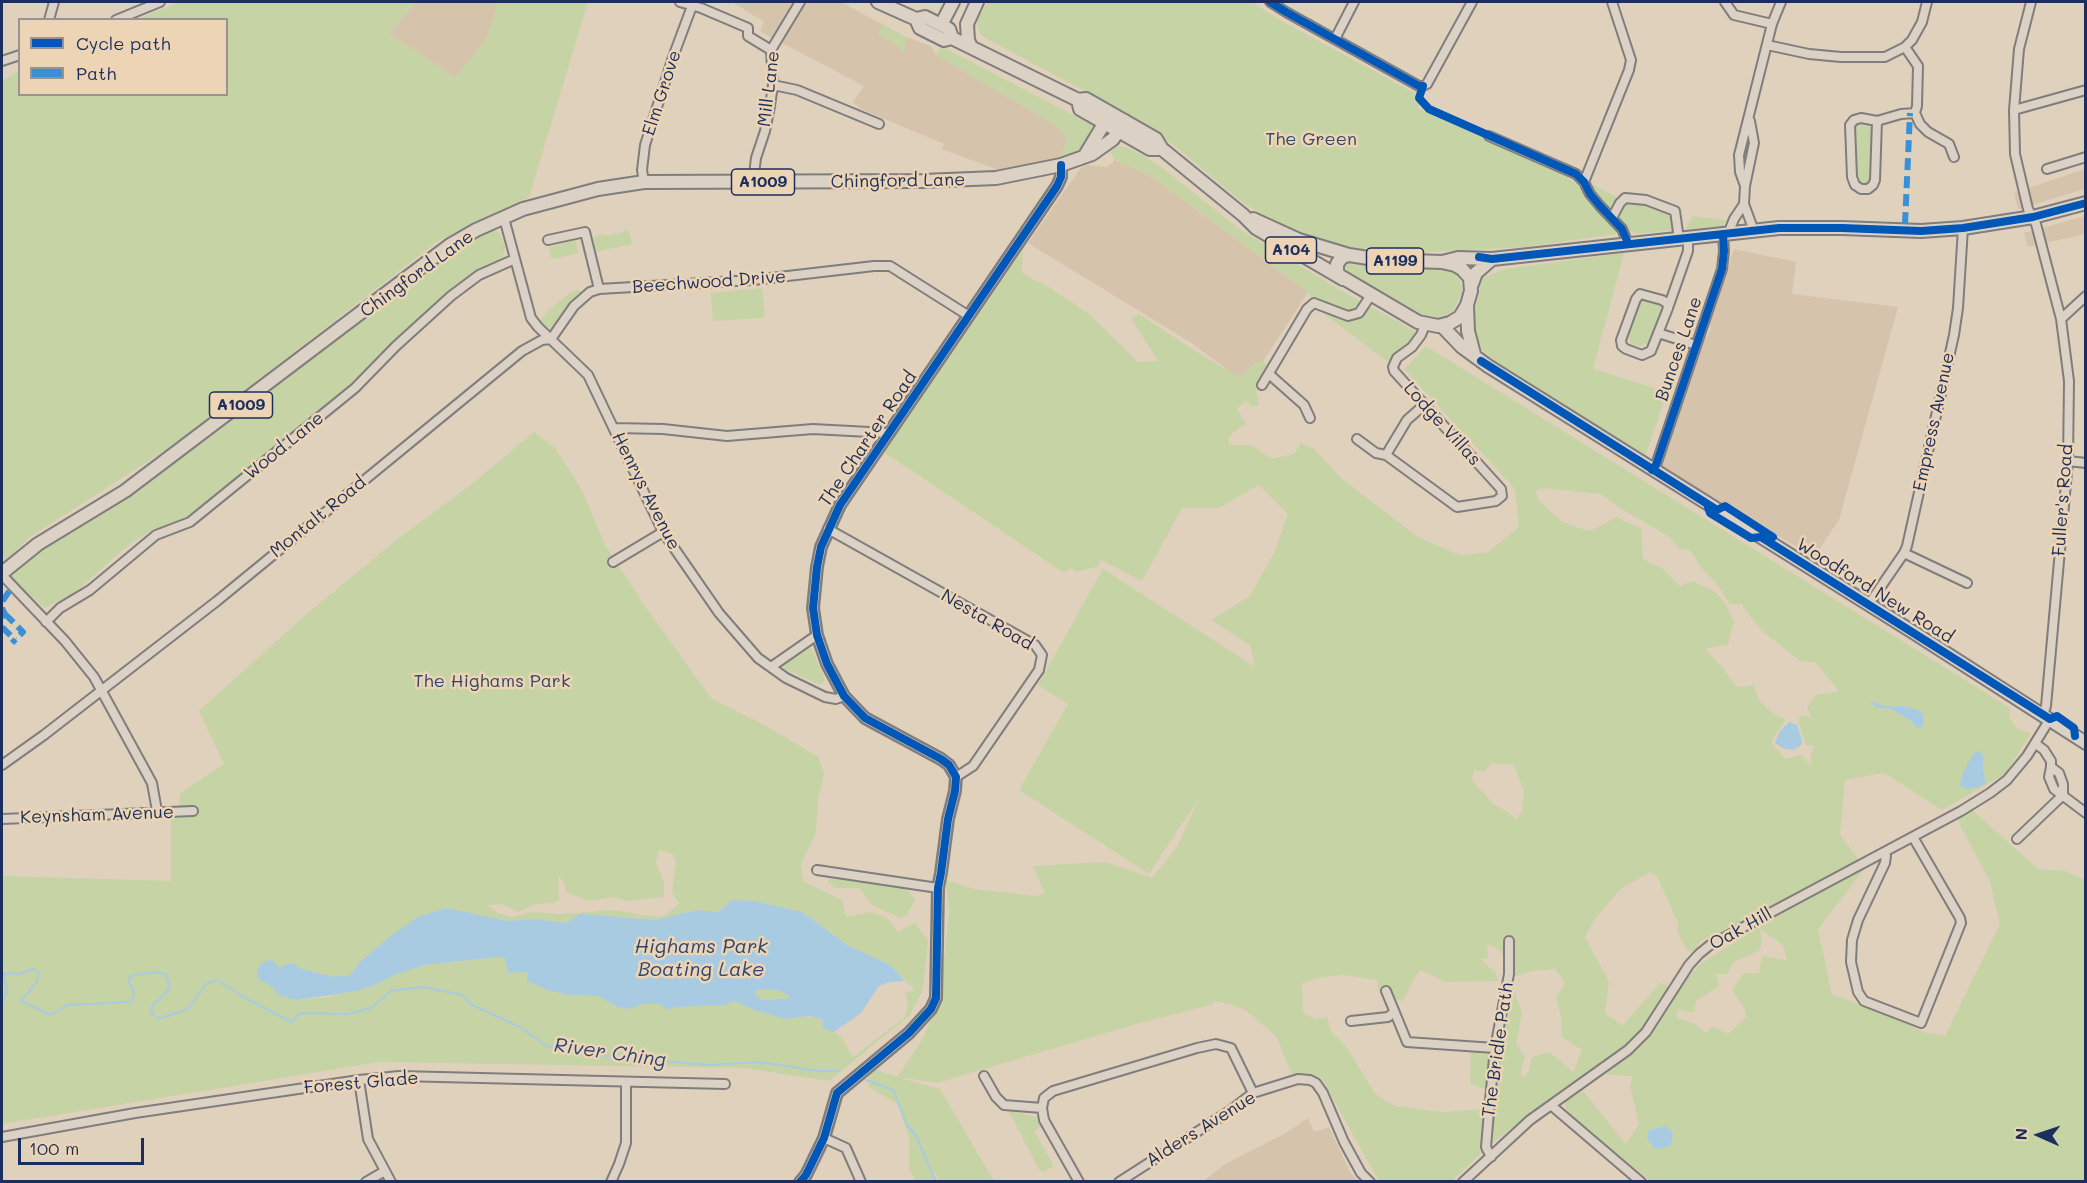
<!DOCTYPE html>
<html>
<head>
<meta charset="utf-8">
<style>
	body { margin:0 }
	#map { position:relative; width:2087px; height:1183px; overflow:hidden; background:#e0d1bd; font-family:Mali,sans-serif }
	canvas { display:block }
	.frame { position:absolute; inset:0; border:3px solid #1b2f5e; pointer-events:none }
	.legend { position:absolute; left:18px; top:18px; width:210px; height:78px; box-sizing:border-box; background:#ecd4b4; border:2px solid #989292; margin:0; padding:8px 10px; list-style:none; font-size:18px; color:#1b2f5e }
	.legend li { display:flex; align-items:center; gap:12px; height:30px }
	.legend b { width:30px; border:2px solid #989292 }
	.north { position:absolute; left:2009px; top:1105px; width:60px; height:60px; -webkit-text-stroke:4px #ecd4b4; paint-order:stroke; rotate:273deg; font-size:16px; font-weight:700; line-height:24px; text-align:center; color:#1b2f5e }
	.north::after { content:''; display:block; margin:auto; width:21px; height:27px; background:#1b2f5e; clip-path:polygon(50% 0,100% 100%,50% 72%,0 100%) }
	.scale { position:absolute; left:18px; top:1138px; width:126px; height:27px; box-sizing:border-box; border:3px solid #1b2f5e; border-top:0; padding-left:8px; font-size:18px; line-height:21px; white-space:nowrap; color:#1b2f5e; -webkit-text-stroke:4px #ecd4b4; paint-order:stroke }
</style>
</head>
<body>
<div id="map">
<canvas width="2087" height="1183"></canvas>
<div class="frame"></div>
<ul class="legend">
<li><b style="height:8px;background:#0057b8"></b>Cycle path</li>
<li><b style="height:8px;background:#3891d7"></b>Path</li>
</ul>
<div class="north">N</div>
<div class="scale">100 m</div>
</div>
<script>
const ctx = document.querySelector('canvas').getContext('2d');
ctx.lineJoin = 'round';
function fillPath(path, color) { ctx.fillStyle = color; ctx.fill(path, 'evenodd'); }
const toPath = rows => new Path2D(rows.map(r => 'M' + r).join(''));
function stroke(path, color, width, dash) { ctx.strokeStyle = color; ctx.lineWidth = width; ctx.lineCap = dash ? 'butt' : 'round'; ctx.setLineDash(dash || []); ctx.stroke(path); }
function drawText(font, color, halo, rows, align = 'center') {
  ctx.font = font + ' Mali,sans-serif'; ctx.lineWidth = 5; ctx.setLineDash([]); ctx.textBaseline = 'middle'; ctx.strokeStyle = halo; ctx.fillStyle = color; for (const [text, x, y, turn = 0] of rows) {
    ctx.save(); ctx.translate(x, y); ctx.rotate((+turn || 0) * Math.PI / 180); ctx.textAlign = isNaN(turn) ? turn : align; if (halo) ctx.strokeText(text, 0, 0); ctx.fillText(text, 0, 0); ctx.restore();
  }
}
fillPath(toPath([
	[416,2,498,2,487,38,455,78,389,34],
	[732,2,795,2,773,39,760,31,764,22],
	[805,2,841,2,906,37,931,46,936,55,1057,126,1065,134,1067,141,1062,155,1055,160,1017,169,998,170,942,149,944,144,861,109,853,102,864,86,780,42],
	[1115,160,1152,177,1308,292,1248,385,1190,342,1028,243,1080,169,1086,165,1107,167],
	[2085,169,2085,189,2018,209,2014,193],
	[2085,216,2085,234,2028,247,2024,233],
	[1734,249,1796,262,1792,294,1898,307,1839,520,1814,557,1660,466,1703,338,1708,336,1711,327,1709,323],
	[1308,1118,1314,1132,1329,1127,1350,1172,1358,1181,1203,1181,1227,1163,1284,1134]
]), '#d6c3ac');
fillPath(toPath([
	[180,2,416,2,389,34,455,78,487,38,498,2,588,2,529,197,438,241,175,444,30,537,2,564,2,81,19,71,20,94,226,94,226,20,137,19],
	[988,2,1252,2,1280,20,1422,97,1418,108,1558,171,1577,185,1615,226,1616,234,1524,247,1429,252,1387,252,1347,248,1297,231,1274,222,1242,202,1176,147,1120,110,982,36,977,25,978,18],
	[883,25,906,37,904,53,893,43,878,35],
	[941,46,1092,125,1086,141,1078,151,1062,160,1060,157,1067,141,1065,134,1057,126,936,55],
	[1857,124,1871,127,1874,131,1870,183,1863,188,1855,182,1853,127],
	[1116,146,1126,147,1144,156,1165,170,1238,228,1347,294,1415,331,1416,334,1388,362,1316,308,1307,291,1152,177,1115,160,1109,149],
	[1592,184,1616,197,1613,211,1609,212,1593,194,1590,187],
	[1631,200,1671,214,1675,227,1672,230,1638,234,1630,231,1620,222,1619,213,1624,203],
	[1693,216,1723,220,1727,221,1720,229,1685,230],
	[494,229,500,234,505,247,502,260,475,271,436,303,339,394,192,513,176,523,156,528,131,543,73,594,45,608,9,577,9,572,146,482,197,444,452,248],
	[628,230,632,244,596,252,593,237,602,234,609,236],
	[575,240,578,253,555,259,551,257,549,247],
	[1023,250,1022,273,1050,288,1089,314,1138,362,1158,361,1131,318,1139,314,1195,351,1239,377,1258,361,1268,365,1256,392,1259,405,1253,407,1246,401,1237,409,1246,424,1229,436,1229,445,1252,445,1271,459,1294,454,1301,443,1314,449,1342,479,1418,537,1461,556,1488,552,1519,527,1515,489,1404,369,1426,346,2010,708,2009,717,2017,729,2031,733,2005,774,1942,810,1884,773,1845,780,1840,835,1865,868,1818,929,1832,994,1885,1014,1924,1032,1945,1036,2000,924,1990,882,1957,819,1971,809,2038,869,2065,871,2085,880,2085,1181,1651,1181,1569,1116,1564,1102,1583,1091,1626,1144,1639,1124,1630,1087,1633,1076,1608,1075,1600,1064,1493,1142,1452,1181,1379,1181,1321,1077,1292,1075,1276,1036,1266,1027,1245,1010,1230,1004,1213,1001,1213,1004,1133,1025,937,1083,897,1077,940,1089,994,1181,939,1181,932,1168,937,1181,916,1181,909,1170,909,1137,898,1104,869,1087,868,1067,897,1077,919,1045,942,999,943,969,949,912,946,880,974,889,1037,896,1045,893,1033,866,1105,862,1152,878,1177,847,1199,798,1149,874,1019,790,1068,704,1038,685,1103,569,1255,667,1250,645,1211,620,1250,596,1274,553,1288,514,1259,485,1219,508,1182,508,1142,581,1101,560,1097,567,1076,572,1071,568,1064,573,884,452],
	[1543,488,1601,494,1620,508,1668,536,1680,549,1690,550,1702,569,1717,584,1730,604,1741,604,1760,629,1800,661,1815,662,1839,691,1816,695,1807,707,1811,717,1800,716,1798,721,1806,745,1814,746,1811,753,1811,766,1801,755,1785,759,1771,742,1786,719,1775,715,1759,700,1754,685,1737,687,1722,667,1705,649,1728,644,1734,622,1725,603,1715,592,1693,581,1680,586,1663,569,1643,559,1641,528,1623,521,1617,517,1590,531,1562,522,1538,500,1536,491],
	[1875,702,1880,705,1897,707,1901,705,1918,710,1912,721,1891,709,1878,708,1871,703],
	[1491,763,1514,765,1524,791,1522,811,1516,820,1510,814,1492,803,1471,779,1475,770,1484,772],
	[1650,872,1657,876,1678,923,1677,932,1688,952,1693,951,1702,940,1768,911,1773,918,1700,964,1682,984,1669,1005,1662,1000,1669,986,1660,983,1623,1025,1605,1014,1609,982,1585,937,1594,920,1621,889],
	[1760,929,1783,945,1787,960,1762,956,1759,973,1744,973,1732,990,1745,1010,1746,1017,1728,1034,1712,1026,1706,1033,1695,1024,1677,1018,1677,1009,1694,1013,1696,1001,1719,986,1716,974,1727,974,1733,963,1760,950,1762,940],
	[1487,945,1495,947,1506,956,1511,974,1516,976,1533,971,1555,969,1565,983,1556,998,1561,1016,1562,1037,1582,1050,1573,1072,1550,1052,1532,1057,1529,1071,1523,1078,1521,1069,1525,1058,1516,1043,1522,1013,1513,986,1503,998,1492,1053,1471,1052,1470,1083,1495,1094,1485,1109,1443,1112,1395,1106,1375,1094,1346,1046,1331,1031,1327,1017,1316,1020,1303,1012,1302,983,1317,978,1343,975,1377,980,1379,993,1403,1001,1412,982,1420,970,1446,982,1498,981,1495,972,1480,959,1488,958],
	[1624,253,1593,369,1667,392,1646,455,1502,368,1481,348,1475,334,1475,312,1482,278,1506,269],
	[1346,264,1448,270,1458,276,1462,287,1462,293,1452,313,1442,319,1432,320,1417,316,1347,273,1345,268],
	[762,288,765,316,763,318,713,321,711,293],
	[578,289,581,292,569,305,555,328,550,329,539,322,549,310,568,294],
	[1641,297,1662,302,1662,306,1650,343,1639,346,1631,344,1626,336],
	[534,432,555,448,582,490,605,545,642,602,711,698,768,727,818,757,824,774,818,799,816,832,801,864,803,881,842,900,846,917,871,912,888,918,898,932,915,923,928,940,923,989,910,1015,829,1081,744,1068,379,1062,2,1124,2,876,171,881,171,813,178,813,180,793,224,764,199,711,309,612,399,538,472,484],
	[659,850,673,854,676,863,672,892,679,904,664,916,657,917,614,910,561,914,532,912,513,917,498,913,487,905,502,904,518,912,535,904,554,903,559,900,558,875,564,882,566,892,589,901,613,897,627,901,664,897,664,883,656,862],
	[732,900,753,901,802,912,847,945,890,965,915,990,905,992,908,1006,904,1018,853,1057,842,1038,834,1032,823,1028,822,1019,752,1009,734,1001,725,1005,677,1007,669,1010,660,1004,644,1004,628,1009,618,1007,598,996,567,995,545,989,528,981,529,972,505,958,498,957,425,965,397,974,373,986,327,997,296,1000,279,995,273,987,292,963,302,969,334,977,350,975,360,962,447,908,508,921,534,919,567,923,625,917,656,920,697,910,718,912],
	[808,646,811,647,825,680,821,685,784,669,783,665],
	[832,877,906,887,915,900,907,914,901,918,872,905,859,888,836,888,827,883],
	[764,989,780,991,788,995,790,998,762,1000,756,995,755,991],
	[1008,1110,1036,1117,1041,1127,1034,1131,1054,1166,1044,1172,1040,1171]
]), '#c6d3a5');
fillPath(toPath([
	[1875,702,1880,705,1897,707,1900,705,1918,710,1924,715,1923,726,1917,728,1911,721,1891,709,1878,708,1870,703],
	[1789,722,1797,725,1801,737,1802,745,1793,750,1782,748,1775,743,1780,731],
	[1979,751,1983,755,1983,769,1986,783,1979,787,1968,789,1960,786,1963,772,1974,753],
	[732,900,753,901,802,912,847,945,890,965,905,981,889,982,879,986,861,1013,834,1032,823,1028,822,1019,809,1016,785,1019,752,1009,734,1001,725,1005,677,1007,668,1010,660,1004,644,1004,629,1009,618,1007,598,996,567,995,545,989,527,981,528,972,508,973,505,958,498,957,425,965,397,974,373,986,351,992,296,1000,278,995,273,987,257,978,257,970,263,962,272,960,279,967,292,963,302,969,334,977,350,975,360,962,388,938,418,917,447,908,508,921,534,919,567,923,580,914,656,920,697,910,718,912],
	[764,989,780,991,788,995,790,998,762,1000,756,995,755,991],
	[1666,1126,1673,1133,1671,1145,1662,1149,1654,1148,1647,1139,1649,1130]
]), '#a8cbe1');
stroke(toPath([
	[2,1001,7,992,4,973,19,974,33,969,39,973,36,983,21,1001,51,1015,67,1005,132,1002,134,992,128,981,131,976,154,972,165,974,170,986,166,993,153,1005,151,1013,159,1019,188,1009,206,984,217,980,249,1000,292,1022,300,1013,347,1014,371,1008,391,991,423,987,463,995,470,1004,520,1027,548,1047,563,1045,585,1054,709,1065,761,1062,817,1071,838,1071],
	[866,1080,893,1090,907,1125,916,1136,936,1182]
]), '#a8cbe1', 2);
const minor = toPath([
	[680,2,701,8,748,28,748,36,771,50],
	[1270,2,1286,12,1419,86,1423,86,1427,84,1472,2],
	[1725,2,1734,15,1772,24],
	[2031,2,2019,49,2014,110,2015,154,2028,209,2036,224,2061,319,2069,381,2068,461,2046,706,2043,715],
	[49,20,54,2],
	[116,20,160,2],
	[1335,39,1354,2],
	[1767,45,1809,54,1841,57,1885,57,1905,47,1912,40,1922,22,1927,2],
	[2,61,20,55],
	[773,85,797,90,879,124],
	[2014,110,2086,90],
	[1915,113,1920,124,1928,132,1949,144,1954,157],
	[1750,121,1754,143,1745,186,1744,204,1754,231],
	[1877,121,1861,118,1854,120,1850,125,1852,177,1855,185,1861,189,1868,189,1873,185,1875,180,1877,121,1901,114,1915,113,1917,106,1918,66,1905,47],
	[1489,136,1576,174,1584,182,1590,194,1600,206,1622,229,1628,243],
	[2047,169,2086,157],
	[644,182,642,170,645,145,673,57,692,6],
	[753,182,756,158,765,131,770,106,773,85,771,50,800,2],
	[1584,182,1629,70,1631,60,1612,2],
	[1745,186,1740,172,1739,155,1772,24,1781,2],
	[504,218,531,318,538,327,588,375,663,532,719,613,758,658,786,678,825,697,836,699,844,696],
	[1612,218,1620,203,1625,198,1646,200,1675,211,1679,239],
	[1728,234,1734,219,1744,204],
	[548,240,585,232,599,289],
	[1668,308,1667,303,1662,300,1640,294,1636,299,1621,340,1622,346,1626,349,1642,355,1651,351,1668,308,1688,251,1688,238],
	[2061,319,2086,296],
	[1658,333,1696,345],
	[551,339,574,306,590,292,599,289,753,280,874,266,890,266,969,316],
	[1269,374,1304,405,1310,418],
	[1262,385,1307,309,1314,303,1348,316,1359,313,1371,295],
	[614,428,663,429,727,436,813,429,888,433],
	[1357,439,1376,453,1386,455,1457,507,1496,501,1502,496,1501,489,1394,371,1393,367,1397,358,1412,347,1421,335,1425,325],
	[1386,455,1407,420,1424,405],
	[2068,461,2086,463],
	[1652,470,1656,465,1722,269,1724,251,1723,235],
	[828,529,1035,645,1042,655,1039,670,973,766,956,777],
	[1904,553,1967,583],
	[613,562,663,532],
	[2,575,65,641,94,677,152,783,157,811],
	[1869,604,1904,553,1907,546,1954,335,1958,308,1963,228],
	[46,622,60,608,90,590,156,535,190,522,355,388,396,346,451,296,479,275,515,259],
	[771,667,817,635],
	[2036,744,2044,750,2051,761,2051,767,2049,777,2054,789,2086,813],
	[2,765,44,735,217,601,522,351,542,340,551,339],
	[2,819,193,811],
	[2017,839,2063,795,2063,784,2059,773,2051,767],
	[1884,852,1886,856,1885,863,1858,920,1852,940,1851,962,1858,992,1864,1001,1921,1023,1961,923,1960,918,1913,837],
	[817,870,938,888],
	[1386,991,1407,1042,1495,1048],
	[1351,1021,1388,1017,1394,1012],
	[984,1076,996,1097,1004,1105,1042,1108],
	[359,1080,368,1139,391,1182],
	[1552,1106,1641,1182],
	[2,1137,135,1113,359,1080,399,1076,725,1084],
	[824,1138,846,1148,861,1182],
	[1491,1157,1486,1147,1490,1100,1495,1048,1509,974,1509,941],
	[366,1182,385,1171],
	[611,1182,619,1164,626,1143,626,1082],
	[1079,1182,1044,1120,1042,1108,1044,1098,1053,1091,1197,1048,1216,1044,1231,1048,1253,1093],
	[1119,1182,1231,1110,1253,1093,1298,1079,1310,1080,1316,1083,1323,1093,1344,1142,1361,1173,1370,1182],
	[1463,1182,1530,1120,1628,1050,1646,1032,1689,965,1699,954,1710,945,1961,811,1990,793,2007,780,2027,756,2050,719]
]);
const tertiary = toPath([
	[800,1182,806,1175,824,1138,837,1093,909,1033,931,1009,936,998,938,888,941,873,948,819,955,791,956,777,949,765,941,759,865,718,844,696,827,664,817,635,813,608,817,567,821,547,840,505,1057,186,1061,177,1061,165]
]);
const primary = toPath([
	[878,2,916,19,920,28,944,40,952,38,1078,100,1086,99,1156,139,1162,149,1243,215,1256,228,1343,279],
	[916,19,925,17,949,29,952,38],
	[941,25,953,2],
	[971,47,968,40,967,24,977,2],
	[1078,100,1080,109,1150,149,1162,149],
	[1084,157,1108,117],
	[1253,219,1299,240,1349,255,1381,260,1442,262,1455,265,1462,269,1470,278,1471,291,1467,305,1460,317,1450,323,1438,326,1418,322,1340,276,1337,272,1337,264,1342,257,1349,255],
	[1442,262,1458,258,1492,259,1779,228,1842,228,1921,231,1963,228,2033,217,2086,203],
	[1472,284,1476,273,1492,259],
	[1467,306,1468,331,1474,354],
	[1442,326,1462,347,1488,366,1913,632,2086,743],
	[2,573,38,544,125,491,450,245,476,230,523,209,598,189,644,182,923,181,996,178,1061,165,1092,154,1113,139,1125,121]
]);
stroke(minor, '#807d7d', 12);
stroke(tertiary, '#807d7d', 14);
stroke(primary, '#807d7d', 16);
stroke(minor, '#dbd1c5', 8);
stroke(tertiary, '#dbd1c5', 9);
stroke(primary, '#dbd1c5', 12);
stroke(toPath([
	[1905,224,1910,113],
	[5,614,23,632,12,643],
	[2,617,5,614,2,608,2,602,12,587],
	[2,627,15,640]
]), '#3891d7', 6, [12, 6]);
stroke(toPath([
	[1270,2,1286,12,1419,86,1423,86,1419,98,1429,109,1576,174,1584,182,1590,194,1600,206,1622,229,1628,243],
	[1479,257,1492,259,1779,228,1842,228,1921,231,1963,228,2033,217,2086,203],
	[1481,361,1717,510,1725,506,1773,537],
	[1652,470,1656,465,1722,269,1724,251,1723,235],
	[1707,504,1710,513,1751,538,1761,537,2050,719,2057,716,2074,728,2075,736],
	[800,1182,806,1175,824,1138,837,1093,909,1033,931,1009,936,998,938,888,941,873,948,819,955,791,956,777,949,765,941,759,865,718,844,696,827,664,817,635,813,608,817,567,821,547,840,505,1057,186,1061,177,1061,165]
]), '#0057b8', 8);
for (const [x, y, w] of [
	[763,182,63],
	[1291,250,51],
	[1395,261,57],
	[241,405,63]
]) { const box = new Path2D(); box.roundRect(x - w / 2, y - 13, w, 26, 4.5); ctx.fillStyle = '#ecd4b4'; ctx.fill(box); stroke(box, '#1b2f5e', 1.5); }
drawText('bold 16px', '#1b2f5e', null, [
	["A1009",763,182],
	["A104",1291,250],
	["A1199",1395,261],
	["A1009",241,405]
]);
drawText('18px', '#1b2f5e', '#ecd4b4', [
	["Mill Lane",769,89,-83],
	["Elm Grove",662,93,-72],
	["Chingford Lane",898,181,-1],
	["Chingford Lane",417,274,-36],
	["Beechwood Drive",709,282,-4],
	["Bunces Lane",1679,349,-71],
	["Empress Avenue",1934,422,-78],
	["Lodge Villas",1442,424,48],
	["The Charter Road",868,439,-56],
	["Wood Lane",284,446,-39],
	["Henrys Avenue",646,491,63],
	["Fuller's Road",2063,500,-86],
	["Montalt Road",318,517,-39],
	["Woodford New Road",1875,591,32],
	["Nesta Road",987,620,30],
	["Keynsham Avenue",97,815,-2],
	["Oak Hill",1741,929,-29],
	["The Bridle Path",1498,1050,-82],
	["Forest Glade",361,1083,-5],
	["Alders Avenue",1201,1129,-32]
]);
drawText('18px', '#314866', '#ecd4b4', [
	["The Green",1311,139],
	["The Highams Park",492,681]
]);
drawText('italic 20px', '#2d4674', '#ecd4b4', [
	["Highams Park",701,947],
	["Boating Lake",701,970],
	["River Ching",610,1053,8]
]);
</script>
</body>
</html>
